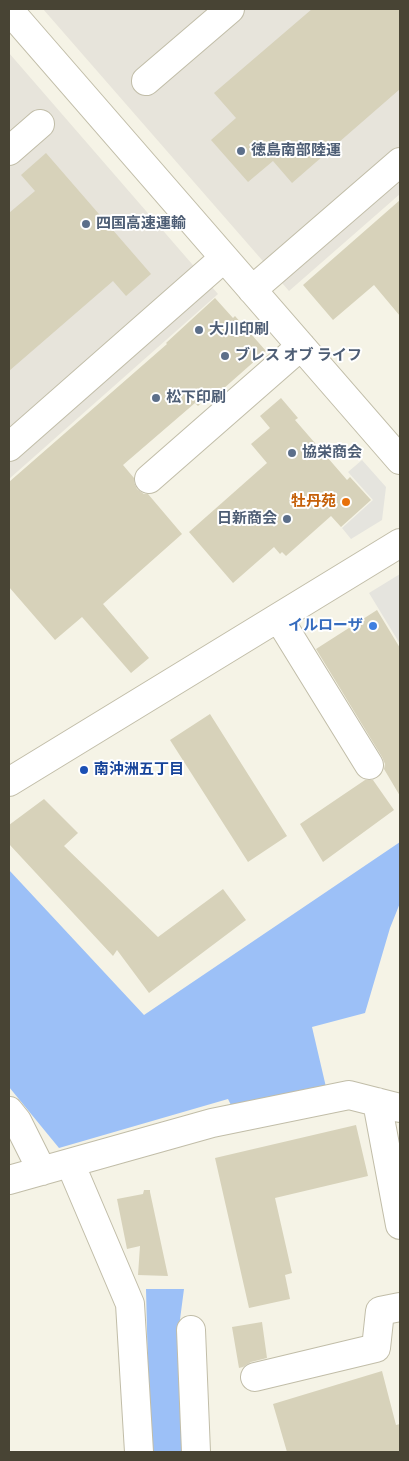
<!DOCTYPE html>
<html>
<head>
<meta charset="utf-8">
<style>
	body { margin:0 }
	#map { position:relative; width:409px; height:1461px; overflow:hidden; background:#f5f3e6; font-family:"DM Sans",sans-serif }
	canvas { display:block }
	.frame { position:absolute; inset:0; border:10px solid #484434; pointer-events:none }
</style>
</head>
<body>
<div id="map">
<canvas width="409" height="1461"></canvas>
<div class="frame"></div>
</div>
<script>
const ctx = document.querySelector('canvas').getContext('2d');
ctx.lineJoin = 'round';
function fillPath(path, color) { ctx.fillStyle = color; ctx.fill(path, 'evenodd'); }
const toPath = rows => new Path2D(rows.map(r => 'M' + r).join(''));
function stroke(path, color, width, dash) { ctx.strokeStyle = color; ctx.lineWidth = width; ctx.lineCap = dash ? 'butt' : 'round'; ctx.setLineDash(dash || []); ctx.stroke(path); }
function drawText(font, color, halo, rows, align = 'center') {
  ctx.font = font + ' "DM Sans","Noto Sans JP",sans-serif'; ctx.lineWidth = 4; ctx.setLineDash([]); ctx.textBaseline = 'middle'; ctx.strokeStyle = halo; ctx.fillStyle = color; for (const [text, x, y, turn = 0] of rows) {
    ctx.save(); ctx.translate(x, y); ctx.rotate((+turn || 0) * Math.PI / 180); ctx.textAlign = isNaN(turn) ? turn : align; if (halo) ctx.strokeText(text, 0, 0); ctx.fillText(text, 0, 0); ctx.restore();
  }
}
fillPath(toPath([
	[43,9,400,9,400,194,289,291],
	[9,53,218,294,9,479]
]), '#e7e4db');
fillPath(toPath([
	[362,460,386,487,382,520,351,539,342,528,373,500,348,472],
	[400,574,400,644,369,593]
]), '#e5e4de');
fillPath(toPath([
	[400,842,400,903,390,928,365,1013,312,1027,326,1087,234,1111,228,1099,59,1148,9,1087,9,870,144,1015],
	[146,1289,184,1289,179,1327,183,1452,150,1452]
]), '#9cc0f7');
fillPath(toPath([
	[312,9,400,9,400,89,292,183,273,161,248,182,211,140,236,118,214,93],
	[46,153,151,274,126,296,113,281,9,371,9,213,35,191,21,175],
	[400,200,400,316,374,285,333,320,303,285],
	[215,298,233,318,235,316,266,351,214,397,211,393,198,406,195,403,123,465,134,478,134,482,137,489,144,494,148,494,182,534,103,604,149,658,131,673,82,617,55,640,9,587,9,482,167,344,166,343],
	[281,398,298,418,295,420,347,480,350,477,371,500,341,527,331,516,286,556,282,552,280,554,274,547,233,583,189,532,267,463,251,444,270,428,260,416],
	[377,610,400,648,400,796,384,769,385,764,382,757,316,649],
	[210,714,287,836,248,862,170,740],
	[365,780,373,780,394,810,323,862,300,824],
	[44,799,78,833,64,846,158,937,223,889,246,920,149,993,117,950,113,956,9,844,9,825],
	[356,1125,368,1176,275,1198,292,1273,285,1275,290,1299,249,1308,215,1158],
	[144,1190,150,1190,150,1192,168,1276,138,1275,140,1246,127,1249,117,1199,143,1194],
	[262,1322,267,1358,251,1362,243,1367,239,1368,232,1327],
	[382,1371,396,1425,400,1424,400,1452,287,1452,273,1404]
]), '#d7d2ba');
const minor = toPath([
	[9,10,400,460],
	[146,81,230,9],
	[9,151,40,124],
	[252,290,400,162],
	[9,447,224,258],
	[149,479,301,346],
	[279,619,369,765],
	[9,782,400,543],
	[377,1102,400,1225],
	[9,1111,17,1121,42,1171],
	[70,1163,130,1304,139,1452],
	[9,1180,212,1123,349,1095,400,1108],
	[191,1330,196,1452],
	[255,1377,376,1348,380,1311,400,1307]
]);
stroke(minor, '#c1bda8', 30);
stroke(minor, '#fff', 28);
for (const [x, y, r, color] of [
	[241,151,5,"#5c6f8a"],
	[86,224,5,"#5c6f8a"],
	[199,330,5,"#5c6f8a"],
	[225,356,5,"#5c6f8a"],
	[156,398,5,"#5c6f8a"],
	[292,453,5,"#5c6f8a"],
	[346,502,5,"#e8710a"],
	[287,519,5,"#5c6f8a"],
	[373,626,5,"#3f7fe0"],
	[84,770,5,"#1a4fb4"]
]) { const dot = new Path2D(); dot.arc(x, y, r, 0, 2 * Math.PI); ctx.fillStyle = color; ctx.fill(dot); stroke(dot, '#fff', 2); }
drawText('bold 15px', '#4e5e75', '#fff', [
	["徳島南部陸運",251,151],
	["四国高速運輸",96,224],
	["大川印刷",209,330],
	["ブレス オブ ライフ",235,356],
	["松下印刷",166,398],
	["協栄商会",302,453],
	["日新商会",277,519,"right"]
], 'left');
drawText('bold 15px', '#c56008', '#fff', [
	["牡丹苑",336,502]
], 'right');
drawText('bold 15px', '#366cbe', '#fff', [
	["イルローザ",363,626]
], 'right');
drawText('bold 15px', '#164399', '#fff', [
	["南沖洲五丁目",94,770]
], 'left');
</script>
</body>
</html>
